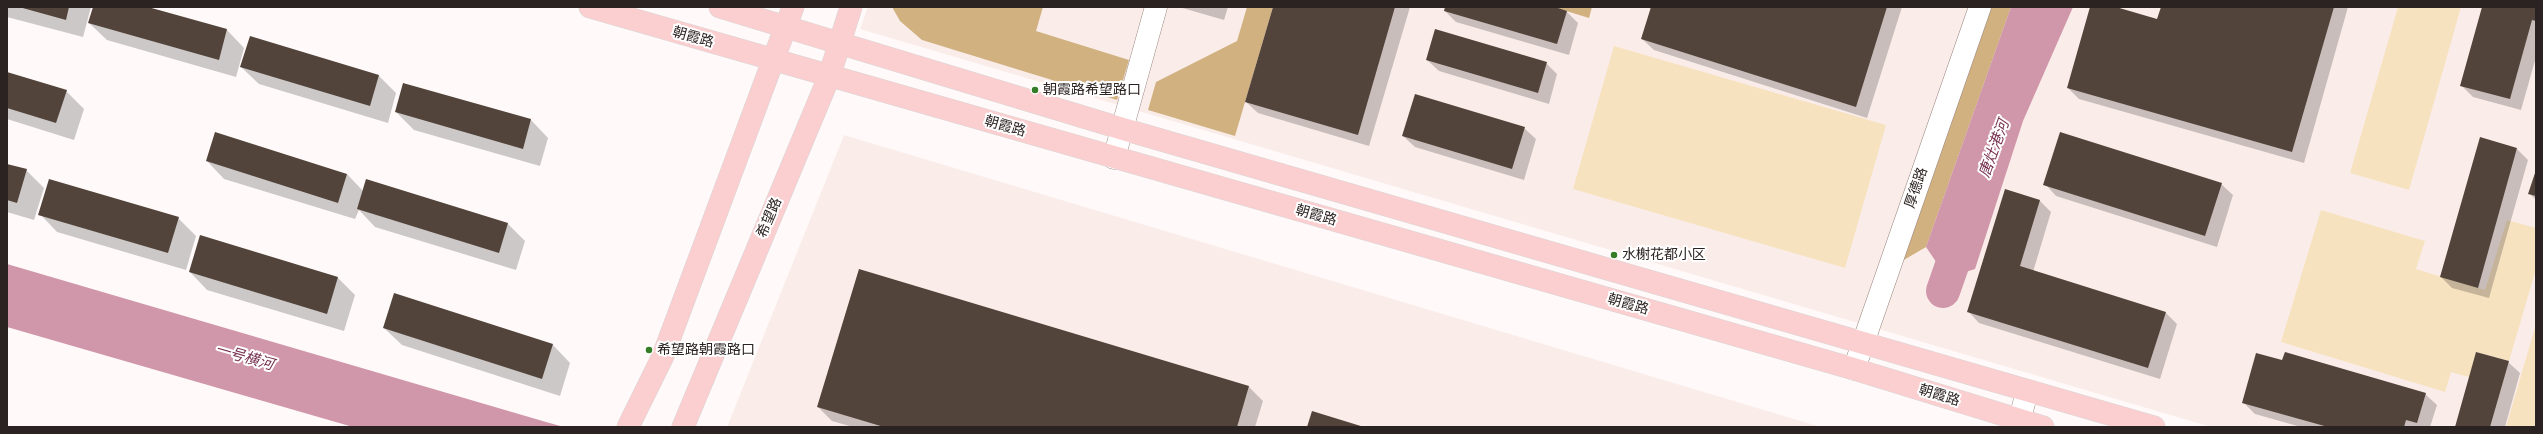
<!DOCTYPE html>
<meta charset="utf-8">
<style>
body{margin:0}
#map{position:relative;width:2543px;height:434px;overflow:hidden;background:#fffaf9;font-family:Roboto,sans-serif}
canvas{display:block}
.frame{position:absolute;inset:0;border:8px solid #2b2321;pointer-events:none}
</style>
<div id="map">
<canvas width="2543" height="434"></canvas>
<div class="frame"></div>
</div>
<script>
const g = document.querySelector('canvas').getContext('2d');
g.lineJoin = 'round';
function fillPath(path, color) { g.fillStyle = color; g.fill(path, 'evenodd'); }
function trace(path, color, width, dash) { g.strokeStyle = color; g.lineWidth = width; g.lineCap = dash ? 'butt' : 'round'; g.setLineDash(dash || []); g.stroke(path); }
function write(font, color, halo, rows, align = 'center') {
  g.font = font + ' Roboto,"Noto Sans SC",sans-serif'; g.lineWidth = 4; g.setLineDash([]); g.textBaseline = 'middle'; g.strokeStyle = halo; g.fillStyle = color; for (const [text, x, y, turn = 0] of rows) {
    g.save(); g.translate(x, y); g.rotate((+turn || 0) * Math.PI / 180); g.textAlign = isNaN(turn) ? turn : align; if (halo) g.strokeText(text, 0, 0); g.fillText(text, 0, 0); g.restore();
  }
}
fillPath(new Path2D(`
 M 868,7 L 2536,7 L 2536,427 L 2211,427 L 860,29 Z
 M 844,135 L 1821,427 L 727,427 Z`), '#faede9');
fillPath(new Path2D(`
 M 2398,7 L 2461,7 L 2409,190 L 2350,173 Z
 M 1614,46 L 1886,125 L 1845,268 L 1573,189 Z
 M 2321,210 L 2425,241 L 2416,269 L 2485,290 L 2507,220 L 2536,228 L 2536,269 L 2509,361 L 2476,352 L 2469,377 L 2451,372 L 2445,392 L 2281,342 Z
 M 2536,324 L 2536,427 L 2506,427 Z`), '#f7e2c0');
fillPath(new Path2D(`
 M 892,7 L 1043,7 L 1036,31 L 1129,60 L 1117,100 L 922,40 L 900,21 Z
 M 1247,7 L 1273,7 L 1235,136 L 1148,110 L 1156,82 L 1237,41 Z
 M 1553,7 L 1592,7 L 1589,18 Z
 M 1988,7 L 2011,7 L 1926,247 L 1897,264 Z`), '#d1b180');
fillPath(new Path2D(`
 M 2011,7 L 2073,7 L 2023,121 L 1975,269 L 1947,278 L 1926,247 Z
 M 7,264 L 546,422 L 564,427 L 353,427 L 7,327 Z`), '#d096aa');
fillPath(new Path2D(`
 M 7,7 L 91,7 L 83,37 L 7,17 Z
 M 94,7 L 144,7 L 227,30 L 244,48 L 236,77 L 107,40 L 89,23 Z
 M 1179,7 L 1228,7 L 1224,20 Z
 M 1274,7 L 1410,7 L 1369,146 L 1258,113 L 1246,102 Z
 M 1446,7 L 1551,7 L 1567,12 L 1578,23 L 1569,55 L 1456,22 L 1445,11 Z
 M 1645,7 L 1902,7 L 1867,118 L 1654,50 L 1642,39 L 1652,9 Z
 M 2091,7 L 2112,7 L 2158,20 L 2162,7 L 2348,7 L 2304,163 L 2079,99 L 2068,88 Z
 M 2483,7 L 2536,7 L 2536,57 L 2521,110 L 2473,97 L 2461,85 Z
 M 1427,60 L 1546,63 L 1557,74 L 1549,104 L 1439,71 Z
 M 241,67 L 379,76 L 396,93 L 388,123 L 259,84 Z
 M 7,73 L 66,91 L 84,109 L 74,140 L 7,119 Z
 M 404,84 L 531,120 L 548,138 L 540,166 L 414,130 L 396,112 Z
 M 1524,128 L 1536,139 L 1524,180 L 1415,147 L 1403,136 Z
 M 2517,149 L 2528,160 L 2489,298 L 2452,288 L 2441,277 Z
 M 207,161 L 347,174 L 363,191 L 367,180 L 508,224 L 525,241 L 516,270 L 375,227 L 359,210 L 355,219 L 224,179 Z
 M 7,165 L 26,170 L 44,188 L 34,220 L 7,212 Z
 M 2536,172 L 2536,200 L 2529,193 Z
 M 2045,184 L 2221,184 L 2233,195 L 2217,247 L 2056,196 Z
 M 2006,190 L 2040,201 L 2051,212 L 2033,272 L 2166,313 L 2177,324 L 2160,379 L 1979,323 L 1968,311 Z
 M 40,214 L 178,218 L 196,236 L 186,270 L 57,232 Z
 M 859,270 L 1249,387 L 1263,401 L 1255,427 L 853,427 L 832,421 L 818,407 Z
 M 190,272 L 338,278 L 355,295 L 344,331 L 207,290 Z
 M 395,295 L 553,345 L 570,363 L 560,396 L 402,345 L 384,328 Z
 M 2508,362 L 2520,373 L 2505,427 L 2456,427 Z
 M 2425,394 L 2437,405 L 2430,427 L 2301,427 L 2255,414 L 2243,402 Z`), '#0003');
trace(new Path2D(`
 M 1943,291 L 1963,234`), '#d096aa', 34);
fillPath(new Path2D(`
 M 19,7 L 69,7 L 66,20 Z
 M 93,7 L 148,7 L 227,29 L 219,60 L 88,23 Z
 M 1273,7 L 1395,7 L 1358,135 L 1245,102 Z
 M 1445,7 L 1555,7 L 1567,11 L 1557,44 L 1444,11 Z
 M 1651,7 L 1887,7 L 1856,107 L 1641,39 Z
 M 2090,7 L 2116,7 L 2157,19 L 2161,7 L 2334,7 L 2292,152 L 2067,88 Z
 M 2482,7 L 2536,7 L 2536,21 L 2532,20 L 2510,99 L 2460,86 Z
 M 1435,29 L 1547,62 L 1538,93 L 1426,60 Z
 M 250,36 L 379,75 L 370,106 L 240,67 Z
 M 7,72 L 67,90 L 56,123 L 7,108 Z
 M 403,83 L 531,119 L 523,149 L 395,112 Z
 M 1415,94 L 1525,127 L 1512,169 L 1402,136 Z
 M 215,132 L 347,174 L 338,203 L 206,161 Z
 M 2060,132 L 2222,183 L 2205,236 L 2043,185 Z
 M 2480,137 L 2517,148 L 2478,288 L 2440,277 Z
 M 7,164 L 27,169 L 17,203 L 7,200 Z
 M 2536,170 L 2536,196 L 2528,194 Z
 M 49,179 L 179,217 L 168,253 L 38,215 Z
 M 366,179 L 508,223 L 499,253 L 357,209 Z
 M 2005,189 L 2040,200 L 2020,266 L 2166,312 L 2148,368 L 1967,312 Z
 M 200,235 L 338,277 L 327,314 L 189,272 Z
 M 859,269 L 1249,386 L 1237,427 L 884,427 L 817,407 Z
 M 394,293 L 553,344 L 542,379 L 383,328 Z
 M 2285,352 L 2426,393 L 2417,423 L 2406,420 L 2404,427 L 2328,427 L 2242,403 L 2256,353 L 2282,360 Z
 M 2476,352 L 2509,361 L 2490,427 L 2455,427 Z
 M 1312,411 L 1364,427 L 1307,427 Z`), '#52443a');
const minor = new Path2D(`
 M 1114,158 L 1156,7
 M 1854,369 L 1980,7
 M 2018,427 L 2027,391`);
const major = new Path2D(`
 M 590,7 L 1854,369 L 2043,427
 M 720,7 L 1123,129 L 2154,427
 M 628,427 L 663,356 L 793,7
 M 683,427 L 829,77 L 851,7`);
trace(minor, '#99857f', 23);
trace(major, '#d9d7d7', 23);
trace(minor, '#fff', 22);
trace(major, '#fbced0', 22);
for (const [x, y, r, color] of [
 [1035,90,4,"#327d25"],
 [1614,255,4,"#327d25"],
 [649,350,4,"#327d25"]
]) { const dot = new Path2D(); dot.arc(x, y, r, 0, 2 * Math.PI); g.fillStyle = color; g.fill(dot); trace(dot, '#fff', 1.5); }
write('14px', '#2b2321', '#fff', [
 ["朝霞路",693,38,16],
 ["朝霞路",1005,127,16],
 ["厚德路",1917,188,-71],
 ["朝霞路",1316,216,16],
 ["希望路",770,218,-67],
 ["朝霞路",1628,305,16],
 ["朝霞路",1939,396,17]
]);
write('14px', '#2b2321', '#fff', [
 ["朝霞路希望路口",1043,90],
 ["水榭花都小区",1622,255],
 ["希望路朝霞路口",657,350]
], 'left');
write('italic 15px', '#76304e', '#fff', [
 ["唐灶港河",1995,149,-70],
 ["一号横河",244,358,16]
]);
</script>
